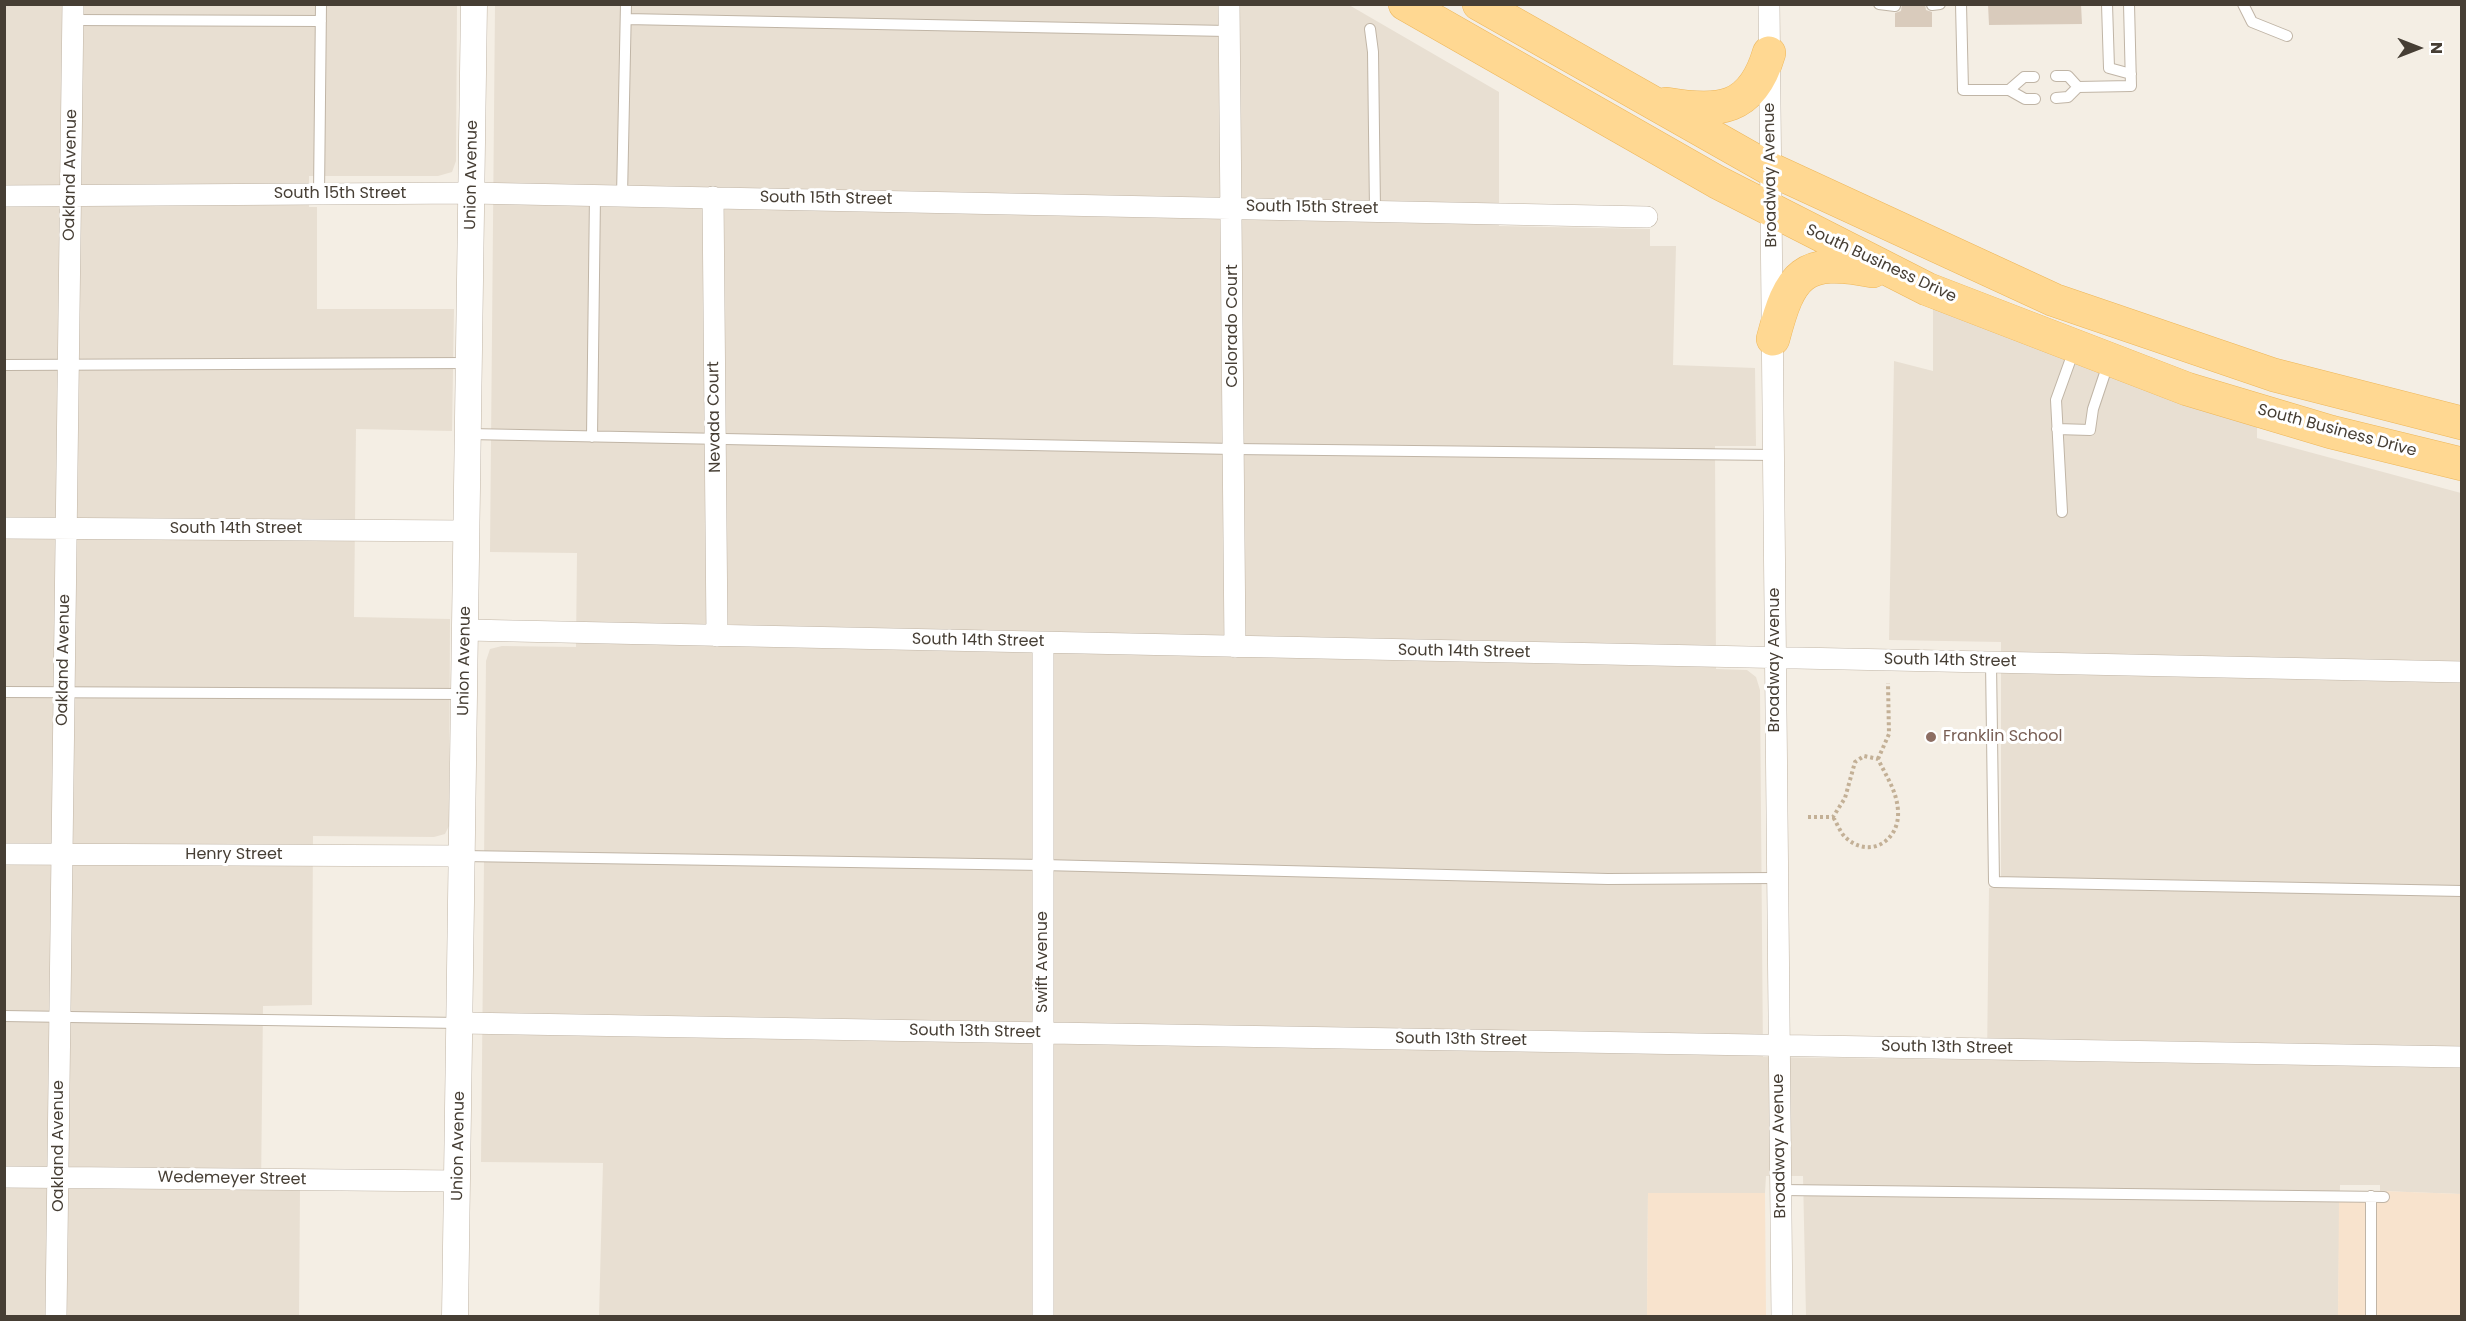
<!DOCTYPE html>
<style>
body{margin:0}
#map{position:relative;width:2466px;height:1321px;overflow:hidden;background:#f4eee4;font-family:Poppins,sans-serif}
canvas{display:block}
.frame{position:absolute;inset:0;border:6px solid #463e34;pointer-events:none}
.north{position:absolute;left:2388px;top:18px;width:60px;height:60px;-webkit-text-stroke:4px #fff;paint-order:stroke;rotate:90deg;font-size:16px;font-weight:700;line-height:24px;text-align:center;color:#463e34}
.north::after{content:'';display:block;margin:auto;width:21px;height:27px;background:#463e34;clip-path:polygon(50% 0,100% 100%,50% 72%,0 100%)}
</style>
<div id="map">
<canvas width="2466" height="1321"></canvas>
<div class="frame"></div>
<div class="north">N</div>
</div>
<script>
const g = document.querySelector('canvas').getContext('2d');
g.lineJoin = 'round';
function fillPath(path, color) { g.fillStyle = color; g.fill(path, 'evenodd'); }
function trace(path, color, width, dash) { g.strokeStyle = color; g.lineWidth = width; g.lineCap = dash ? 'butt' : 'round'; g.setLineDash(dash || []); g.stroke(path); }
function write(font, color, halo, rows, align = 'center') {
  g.font = font + ' Poppins,sans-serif'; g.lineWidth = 6; g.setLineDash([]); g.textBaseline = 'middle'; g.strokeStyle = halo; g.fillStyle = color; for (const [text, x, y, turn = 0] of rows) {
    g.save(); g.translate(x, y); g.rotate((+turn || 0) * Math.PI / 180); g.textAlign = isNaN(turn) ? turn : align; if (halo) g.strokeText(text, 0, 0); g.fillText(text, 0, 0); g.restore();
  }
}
fillPath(new Path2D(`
 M 5,5 L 457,5 L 456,161 L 452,172 L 438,176 L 309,176 L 309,207 L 317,207 L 317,309 L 454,309 L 452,431 L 356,429 L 354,617 L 450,619 L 449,826 L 445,834 L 434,837 L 313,836 L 312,1005 L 263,1006 L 261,1189 L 300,1190 L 299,1316 L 5,1316 Z
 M 495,5 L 1349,5 L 1499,92 L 1499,226 L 1650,229 L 1650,246 L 1676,246 L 1673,365 L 1755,368 L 1756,446 L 1715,446 L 1716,669 L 1747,670 L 1756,677 L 1760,690 L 1763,1057 L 1987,1060 L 1989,888 L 2001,887 L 2001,642 L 1889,640 L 1894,361 L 1933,371 L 1933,301 L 2257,421 L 2257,438 L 2461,493 L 2461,1194 L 2380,1191 L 2380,1185 L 2340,1185 L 2338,1316 L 1806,1316 L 1803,1176 L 1766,1176 L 1765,1193 L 1648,1193 L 1647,1316 L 599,1316 L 603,1163 L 481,1162 L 486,661 L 490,649 L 502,646 L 576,647 L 577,553 L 490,552 Z`), '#e8dfd2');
fillPath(new Path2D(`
 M 2380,1191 L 2461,1194 L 2461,1316 L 2338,1316 L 2339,1199 L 2380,1199 Z
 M 1648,1193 L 1765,1193 L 1766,1316 L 1647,1316 Z`), '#f8e3cd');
fillPath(new Path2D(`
 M 1902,4 L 1925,4 L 1926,10 L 1932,12 L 1932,27 L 1895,27 L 1895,13 L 1901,11 Z
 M 1988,4 L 2081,4 L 2082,24 L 1989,25 Z`), '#d9cbbc');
const service = new Path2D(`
 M 1879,4 L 1895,6
 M 1961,4 L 1963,90 L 2009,90 L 2024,77 L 2034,77
 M 2107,4 L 2109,68 L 2131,74
 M 2243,4 L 2252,22 L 2287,36
 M 1932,5 L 1940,4
 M 626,19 L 1227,31
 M 73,20 L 321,21
 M 1370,29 L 1373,52 L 1375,210
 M 2056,76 L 2068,76 L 2078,87 L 2131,86 L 2129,4
 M 2009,90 L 2025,99 L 2035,99
 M 2056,98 L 2068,97 L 2078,87
 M 319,194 L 321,4
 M 622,196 L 626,4
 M 4,365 L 469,363
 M 2057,429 L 2090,430 L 2093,409 L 2109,361
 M 469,434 L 1234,449 L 1774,455
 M 592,437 L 595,195
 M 2062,512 L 2056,400 L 2074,350
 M 1991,662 L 1994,882 L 2462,891
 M 4,692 L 465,694
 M 463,856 L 1043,865 L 1608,879 L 1777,878
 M 4,1016 L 460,1023
 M 1781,1190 L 2384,1197
 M 2371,1196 L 2371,1316`);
const minor = new Path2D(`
 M 1229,4 L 1235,647
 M 1769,4 L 1782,1316
 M 4,196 L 471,193 L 1647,217
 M 713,197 L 717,636
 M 4,528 L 467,531
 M 466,630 L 2462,672
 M 1043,643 L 1043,1316
 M 4,854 L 463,856
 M 461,1023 L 2462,1057
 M 4,1177 L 459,1181
 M 56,1316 L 73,4`);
const tertiary = new Path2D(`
 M 455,1316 L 474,4`);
const primary = new Path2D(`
 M 1405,4 L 1717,182 L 1927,289 L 2187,389 L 2331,432 L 2462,464
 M 1479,4 L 1770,169 L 2054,300 L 2274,375 L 2462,423
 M 1666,104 C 1719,113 1752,111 1769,53
 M 1773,339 C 1790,274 1802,257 1873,271`);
trace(service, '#c0b5a6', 12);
trace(minor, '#c0b5a6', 22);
trace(tertiary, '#c0b5a6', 27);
trace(primary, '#edb659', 34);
trace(new Path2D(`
 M 1878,759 L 1889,734 L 1888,683
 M 1808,817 L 1833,817 L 1845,798 L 1855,762 L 1864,756 L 1878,759 C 1886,776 1897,791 1898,811 C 1900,841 1869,860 1845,837 C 1840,832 1837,823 1833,817`), '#c3b096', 4, [3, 3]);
trace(service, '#fff', 10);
trace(minor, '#fff', 21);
trace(tertiary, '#fff', 26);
trace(primary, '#ffd892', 33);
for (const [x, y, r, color] of [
 [1931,737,6,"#8d6e63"]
]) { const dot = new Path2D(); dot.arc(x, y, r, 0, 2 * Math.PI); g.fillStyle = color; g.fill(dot); trace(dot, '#fff', 2); }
write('16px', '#463e34', '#fff', [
 ["Oakland Avenue",71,175,-89],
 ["Union Avenue",472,175,-89],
 ["Broadway Avenue",1771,175,-91],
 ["South 15th Street",340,194],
 ["South 15th Street",826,199,1],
 ["South 15th Street",1312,208,1],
 ["South Business Drive",1881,264,25],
 ["Colorado Court",1233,326,-90],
 ["Nevada Court",715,417,-91],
 ["South Business Drive",2337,431,15],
 ["South 14th Street",236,529],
 ["South 14th Street",978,641,1],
 ["South 14th Street",1464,652,1],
 ["Oakland Avenue",64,660,-89],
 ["Broadway Avenue",1775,660,-90],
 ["Union Avenue",465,661,-89],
 ["South 14th Street",1950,661,1],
 ["Henry Street",234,855],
 ["Swift Avenue",1043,962,-90],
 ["South 13th Street",975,1032,1],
 ["South 13th Street",1461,1040,1],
 ["South 13th Street",1947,1048,1],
 ["Oakland Avenue",59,1146,-90],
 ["Union Avenue",459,1146,-89],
 ["Broadway Avenue",1780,1146,-91],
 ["Wedemeyer Street",232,1179,1]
]);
write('16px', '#785e54', '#fff', [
 ["Franklin School",1943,737]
], 'left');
</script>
